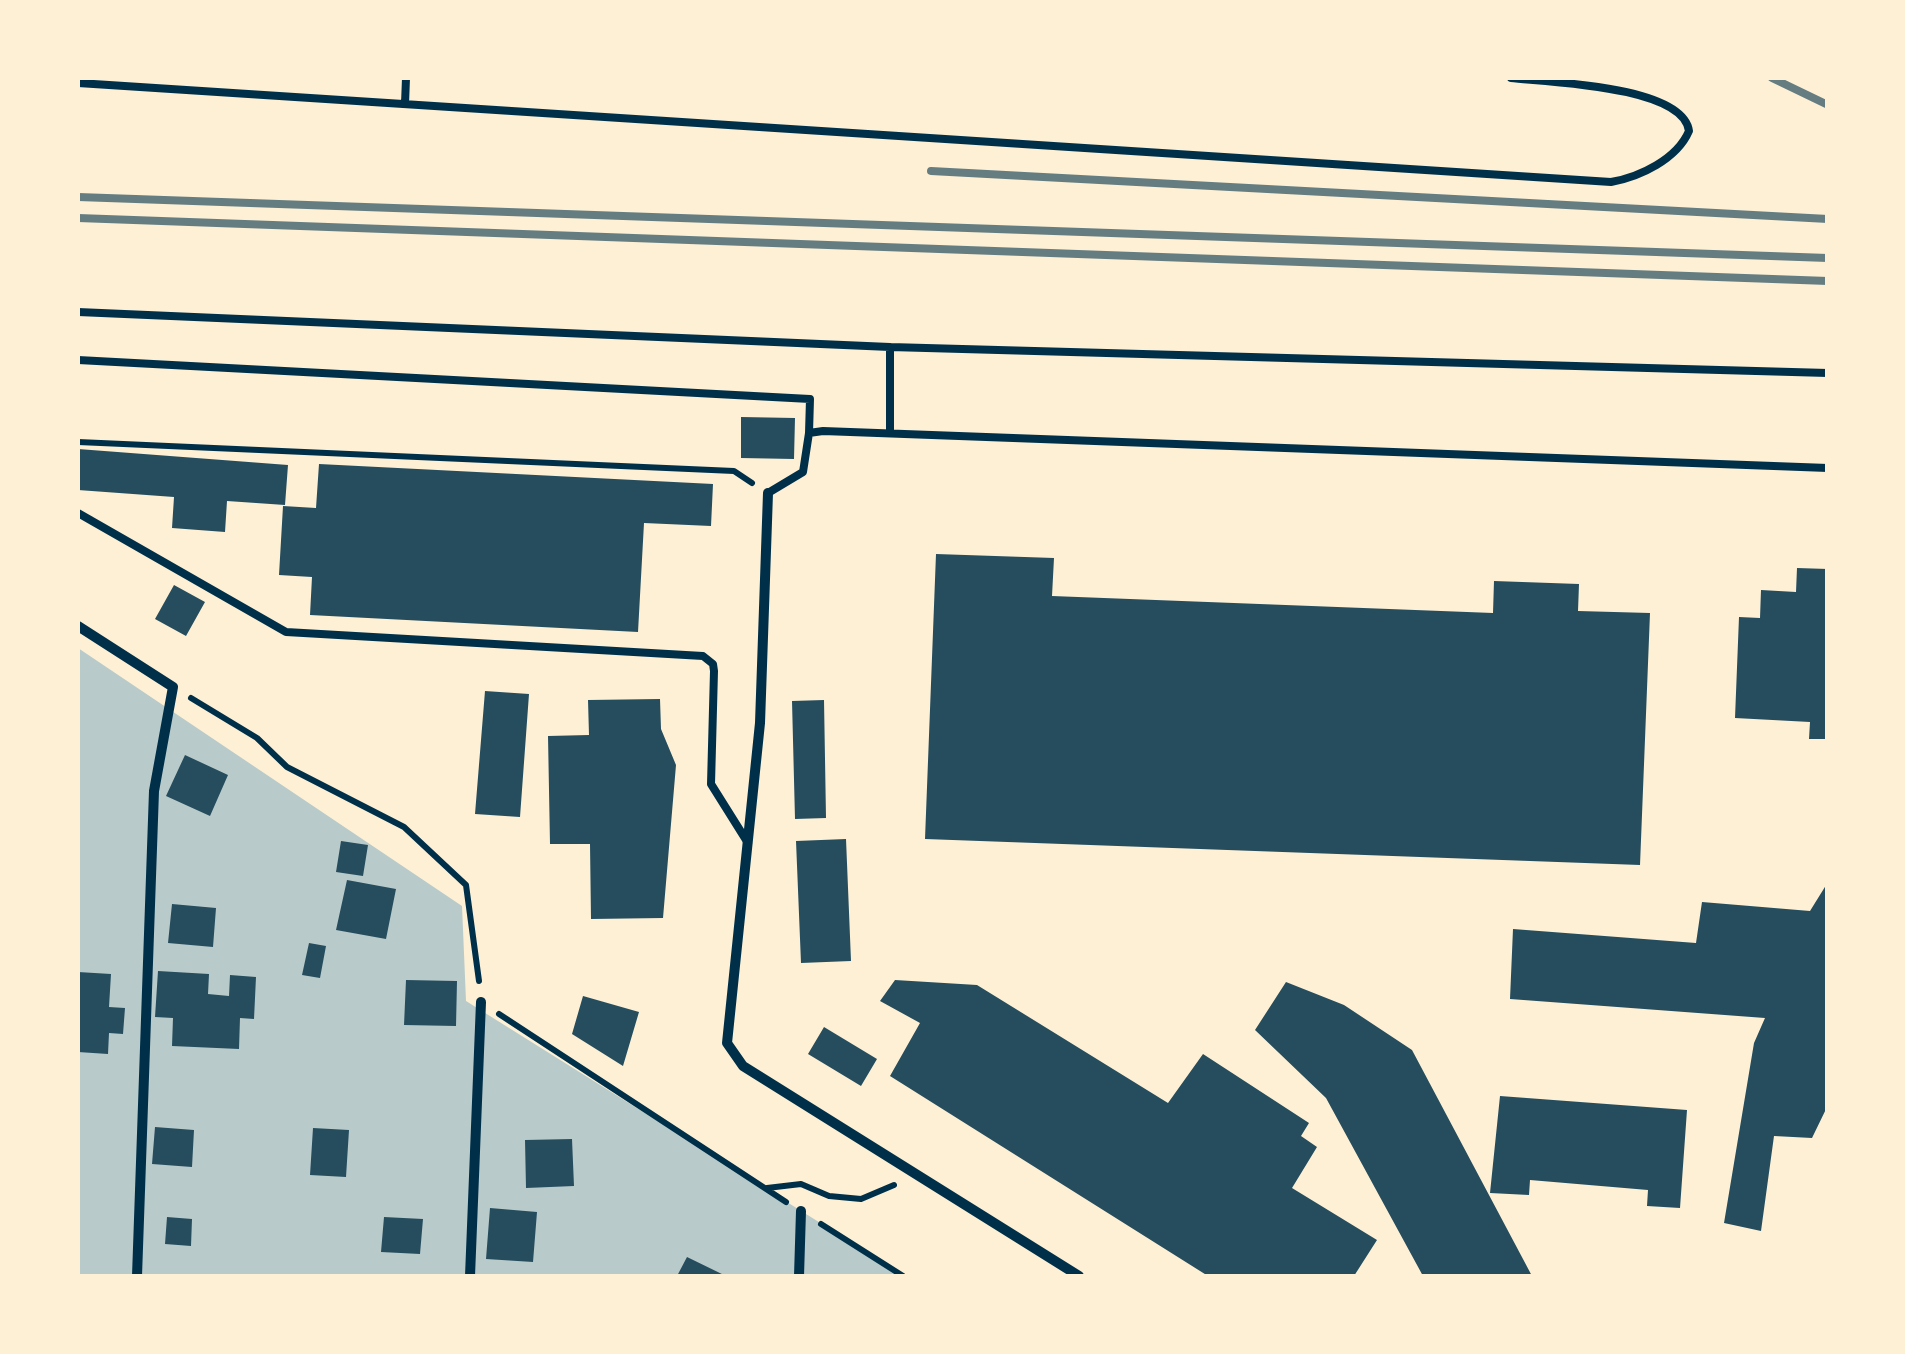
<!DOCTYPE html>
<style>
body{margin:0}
#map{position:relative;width:1905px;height:1354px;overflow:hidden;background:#fdf0d5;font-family:Literata,serif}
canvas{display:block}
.frame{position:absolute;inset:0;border:80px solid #fdf0d5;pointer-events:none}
</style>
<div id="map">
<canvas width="1905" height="1354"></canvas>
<div class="frame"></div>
</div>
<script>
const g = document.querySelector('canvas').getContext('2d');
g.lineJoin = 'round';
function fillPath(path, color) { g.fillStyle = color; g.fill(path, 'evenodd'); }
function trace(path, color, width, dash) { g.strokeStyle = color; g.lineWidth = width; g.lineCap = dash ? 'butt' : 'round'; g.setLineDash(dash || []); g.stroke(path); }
fillPath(new Path2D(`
 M 78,648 L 462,906 L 466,1001 L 905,1276 L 78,1276 Z`), '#b9caca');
fillPath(new Path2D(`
 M 741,417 L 795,418 L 794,459 L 741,458 Z
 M 78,449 L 288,465 L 285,505 L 227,501 L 225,532 L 172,528 L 174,497 L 78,490 Z
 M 319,464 L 713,484 L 711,526 L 644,523 L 638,632 L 310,615 L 312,577 L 279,575 L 283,506 L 316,508 Z
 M 936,554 L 1054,558 L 1052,596 L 1493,613 L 1494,581 L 1579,584 L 1578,611 L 1650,613 L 1640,865 L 925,839 Z
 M 1797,568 L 1828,569 L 1828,739 L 1809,739 L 1810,722 L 1735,718 L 1739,617 L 1760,618 L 1761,590 L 1796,592 Z
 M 174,585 L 205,602 L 186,636 L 155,619 Z
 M 485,691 L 529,694 L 520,817 L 475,814 Z
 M 660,699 L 661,729 L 676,765 L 663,918 L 591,919 L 590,844 L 550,844 L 548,736 L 589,735 L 588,700 Z
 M 824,700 L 826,818 L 795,819 L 792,701 Z
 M 185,755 L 228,775 L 210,816 L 166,796 Z
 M 846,839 L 851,961 L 801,963 L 796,841 Z
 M 341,841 L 368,845 L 363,876 L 336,872 Z
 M 347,880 L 396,889 L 386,939 L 336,930 Z
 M 1828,882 L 1828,1105 L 1812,1138 L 1774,1136 L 1761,1231 L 1724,1223 L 1754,1043 L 1765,1018 L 1510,999 L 1513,929 L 1696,943 L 1702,902 L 1810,911 Z
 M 172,904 L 216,908 L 213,947 L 168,943 Z
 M 309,943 L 326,946 L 320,978 L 302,975 Z
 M 158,971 L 209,974 L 208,994 L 229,996 L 230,975 L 256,977 L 254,1019 L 240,1018 L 239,1049 L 172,1046 L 173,1018 L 155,1017 Z
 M 78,972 L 111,974 L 109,1007 L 125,1008 L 123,1034 L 109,1033 L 108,1054 L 78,1052 Z
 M 406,980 L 457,981 L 456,1026 L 404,1025 Z
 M 895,980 L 977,985 L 1168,1103 L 1203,1054 L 1309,1123 L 1301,1136 L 1317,1147 L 1292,1188 L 1377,1240 L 1354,1276 L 1208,1276 L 890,1076 L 920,1023 L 880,1001 Z
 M 1286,982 L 1344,1005 L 1412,1050 L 1532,1276 L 1423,1276 L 1326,1098 L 1255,1030 Z
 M 583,996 L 639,1012 L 623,1066 L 572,1034 Z
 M 824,1027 L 877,1059 L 861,1086 L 808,1054 Z
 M 1500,1096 L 1687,1110 L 1680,1208 L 1647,1206 L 1648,1190 L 1530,1180 L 1529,1195 L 1490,1193 Z
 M 155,1127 L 194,1130 L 192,1167 L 152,1164 Z
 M 313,1128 L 349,1130 L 346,1177 L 310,1175 Z
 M 572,1139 L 574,1186 L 526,1188 L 525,1140 Z
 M 490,1208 L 537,1212 L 533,1262 L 486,1259 Z
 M 167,1217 L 192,1219 L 191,1246 L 165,1244 Z
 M 384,1217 L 423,1219 L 420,1254 L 381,1252 Z
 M 687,1257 L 726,1276 L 677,1276 Z`), '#264d5e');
trace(new Path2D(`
 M 78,442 L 734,471 L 752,483
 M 191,698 L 257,738 L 287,767 L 404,827 L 466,885 L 479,981
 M 499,1014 L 786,1202
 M 767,1188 L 801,1184 L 829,1196 L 861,1199 L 894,1185
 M 821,1224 L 903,1276`), '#003049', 6);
trace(new Path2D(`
 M 78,83 L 1611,182 C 1640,177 1677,159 1689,131 C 1683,86 1549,82 1511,78
 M 405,104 L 406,78
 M 78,312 L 890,347
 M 78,360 L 810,399 L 809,433
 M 890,433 L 890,347 L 1828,373
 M 768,493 L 803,472 L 809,433 L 823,431 L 1828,468
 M 78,513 L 286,632 L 703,656 L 713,664 L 714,671 L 711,784 L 748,843`), '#003049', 8);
trace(new Path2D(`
 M 768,493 L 760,723 L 727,1043 L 743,1066 L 1079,1276
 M 78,626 L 173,687 L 154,791 L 137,1276
 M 470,1276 L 481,1002
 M 799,1276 L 801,1211`), '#003049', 10);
trace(new Path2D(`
 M 1772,78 L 1828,105
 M 931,171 L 1828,219
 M 78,197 L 1828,258
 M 78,218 L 1828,281`), '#657d81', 8);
</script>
